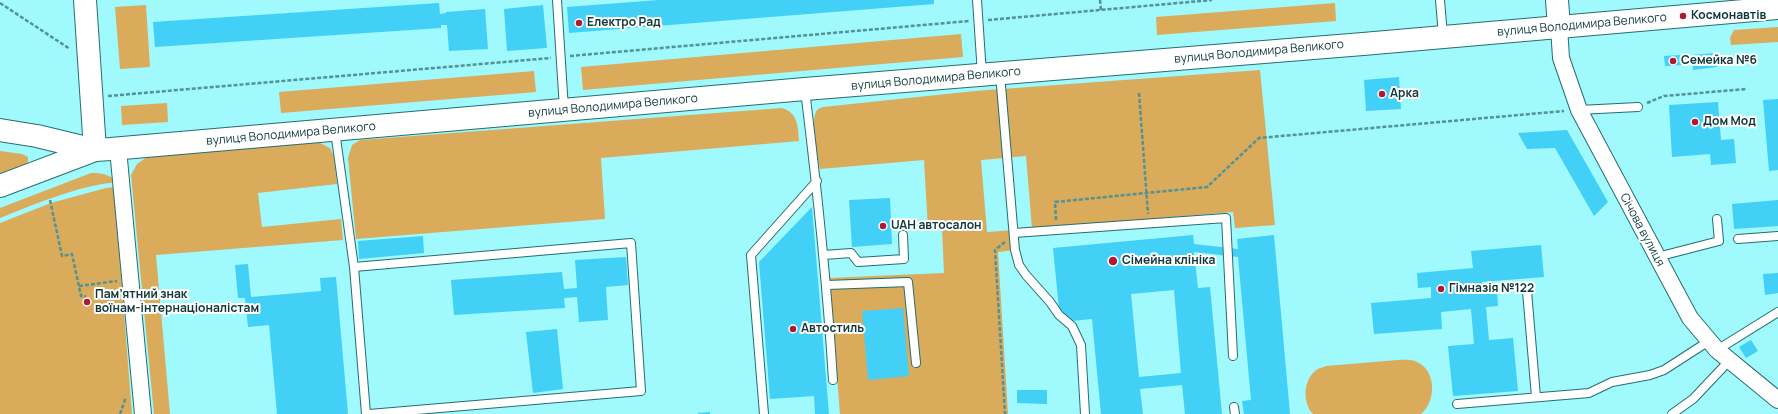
<!DOCTYPE html>
<meta charset="utf-8">
<style>
body{margin:0}
canvas{display:block;background:#9ff9fd}
</style>
<canvas width="1778" height="414"></canvas>
<script>
const g = document.querySelector('canvas').getContext('2d');
g.lineJoin = 'round';
function fillPath(path, color) { g.fillStyle = color; g.fill(path, 'evenodd'); }
function trace(path, color, width, dash) { g.strokeStyle = color; g.lineWidth = width; g.lineCap = dash ? 'butt' : 'round'; g.setLineDash(dash || []); g.stroke(path); }
function write(font, color, halo, rows, align = 'center') {
  g.font = font + ' Manrope,sans-serif'; g.lineWidth = 4; g.setLineDash([]); g.textBaseline = 'middle'; g.strokeStyle = halo; g.fillStyle = color; for (const [text, x, y, turn = 0] of rows) {
    g.save(); g.translate(x, y); g.rotate((+turn || 0) * Math.PI / 180); g.textAlign = isNaN(turn) ? turn : align; if (halo) g.strokeText(text, 0, 0); g.fillText(text, 0, 0); g.restore();
  }
}
fillPath(new Path2D(`
 M 1335,3 L 1336,21 L 1157,35 L 1156,17 Z
 M 146,5 L 150,67 L 120,69 L 115,7 Z
 M 1778,27 L 1778,42 L 1731,45 L 1730,38 L 1734,30 Z
 M 961,34 L 963,57 L 583,90 L 581,67 Z
 M 1260,70 L 1275,225 L 1235,228 L 1233,212 L 1032,229 L 1026,156 L 981,160 L 987,232 L 1014,230 L 1015,250 L 998,252 L 1008,414 L 840,414 L 829,278 L 944,273 L 942,229 L 928,229 L 924,160 L 820,169 C 818,157 810,122 816,112 C 817,109 820,108 823,107 L 975,91 Z
 M 534,71 L 536,92 L 281,113 L 279,92 Z
 M 167,103 L 168,122 L 122,125 L 121,106 Z
 M 782,108 C 798,113 798,126 799,141 L 601,158 L 605,219 L 356,239 L 348,158 L 352,145 L 360,140 Z
 M 318,142 L 330,148 L 334,157 L 337,184 L 258,193 L 262,227 L 341,219 L 343,240 L 156,255 L 170,414 L 154,414 L 131,175 L 137,164 L 147,157 Z
 M 0,151 L 22,154 L 28,157 L 28,162 L 25,165 L 0,175 Z
 M 91,173 C 102,173 109,174 117,182 C 77,186 38,203 0,218 L 0,208 Z
 M 114,187 L 132,414 L 0,414 L 0,223 L 51,203 L 106,188 Z
 M 1398,360 C 1404,360 1411,359 1417,362 C 1437,371 1436,402 1421,414 L 1313,414 C 1303,404 1303,382 1314,372 C 1317,368 1322,368 1326,366 Z`), '#d9ab5b');
fillPath(new Path2D(`
 M 659,0 L 934,0 L 934,4 L 569,33 L 567,7 Z
 M 439,3 L 440,14 L 446,13 L 446,12 L 485,9 L 488,49 L 449,51 L 447,25 L 441,25 L 441,28 L 155,47 L 153,22 Z
 M 543,5 L 547,48 L 507,51 L 504,9 Z
 M 1716,53 L 1717,67 L 1693,70 L 1691,55 Z
 M 1681,55 L 1681,65 L 1665,66 L 1664,56 Z
 M 1399,77 L 1401,109 L 1366,111 L 1364,80 Z
 M 1778,99 L 1778,170 L 1769,171 L 1763,100 Z
 M 1718,102 L 1721,140 L 1734,139 L 1736,163 L 1711,165 L 1710,154 L 1672,157 L 1669,105 Z
 M 1567,130 L 1608,202 L 1594,216 L 1555,148 L 1527,149 L 1518,133 Z
 M 890,198 L 892,244 L 852,247 L 849,200 Z
 M 1778,200 L 1778,226 L 1734,229 L 1732,204 Z
 M 812,207 L 829,414 L 815,414 L 814,396 L 770,399 L 759,262 Z
 M 1193,235 L 1194,244 L 1238,249 L 1237,239 L 1274,235 L 1290,414 L 1244,414 L 1242,401 L 1251,400 L 1238,257 L 1194,252 L 1198,288 L 1210,287 L 1222,414 L 1185,414 L 1182,385 L 1140,389 L 1143,414 L 1101,414 L 1092,319 L 1072,321 L 1059,309 L 1053,248 ZM 1174,290 L 1181,373 L 1139,377 L 1131,294 Z
 M 423,236 L 424,253 L 359,259 L 358,241 Z
 M 1541,245 L 1544,277 L 1482,282 L 1483,293 L 1497,292 L 1498,306 L 1486,307 L 1489,340 L 1513,338 L 1518,391 L 1453,396 L 1448,346 L 1474,344 L 1471,309 L 1441,312 L 1442,329 L 1374,334 L 1371,303 L 1431,298 L 1431,287 L 1418,288 L 1417,273 L 1473,268 L 1471,251 Z
 M 626,257 L 628,285 L 606,287 L 608,320 L 579,322 L 577,297 L 564,298 L 565,308 L 454,315 L 451,280 L 562,272 L 564,289 L 577,288 L 575,260 Z
 M 248,264 L 251,297 L 321,291 L 320,278 L 336,277 L 348,414 L 277,414 L 269,325 L 248,327 L 245,298 L 238,298 L 235,265 Z
 M 1778,273 L 1778,293 L 1765,295 L 1763,274 Z
 M 903,308 L 909,376 L 868,380 L 862,311 Z
 M 557,329 L 563,389 L 533,393 L 526,332 Z
 M 1751,340 L 1758,351 L 1746,358 L 1739,347 Z
 M 1017,390 L 1047,390 L 1047,404 L 1017,403 Z
 M 710,412 L 710,414 L 698,414 L 698,413 Z`), '#42d0f6');
const lane = new Path2D(`
 M 557,0 L 564,109
 M 977,0 L 982,74
 M 1440,0 L 1443,36
 M 1000,74 L 1015,250 L 1019,265 L 1026,275 L 1050,302 L 1059,315 L 1072,326 L 1081,345 L 1085,414
 M 805,90 C 817,187 827,283 833,380
 M 1579,110 L 1638,107
 M 335,131 L 354,267 L 366,414
 M 1014,233 L 1226,218 L 1233,356
 M 1738,239 L 1778,236
 M 824,255 L 851,253 L 858,262 L 904,259 L 903,235
 M 1657,257 L 1719,241 L 1717,219
 M 354,267 L 631,243 L 641,391 L 369,414
 M 827,285 L 908,282 L 916,363
 M 1527,291 L 1536,397
 M 1717,350 L 1778,312
 M 1457,404 L 1589,393 L 1612,382 L 1650,375 L 1664,370 L 1709,341
 M 1234,407 L 1235,414
 M 764,414 L 751,255 L 817,181
 M 1672,414 L 1693,399 L 1729,361`);
const street = new Path2D(`
 M 1559,27 L 1561,58 L 1579,110 L 1690,318 L 1717,350 L 1778,400
 M 118,149 L 143,414`);
const secondary = new Path2D(`
 M 85,0 L 95,150
 M 1557,0 L 1559,27`);
const primary = new Path2D(`
 M 0,130 L 37,136 L 95,150 L 111,149 L 805,89 L 1363,44 L 1778,8
 M 0,186 L 95,150`);
trace(lane, '#276d70', 10);
trace(street, '#276d70', 18);
trace(secondary, '#276d70', 24);
trace(primary, '#276d70', 24);
trace(new Path2D(`
 M 1100,0 L 1101,10
 M 0,3 L 70,49
 M 988,20 L 1212,0
 M 570,56 L 969,21
 M 1139,93 L 1148,214
 M 108,96 L 551,58
 M 1647,103 L 1664,96 L 1746,89
 M 50,200 L 62,256 L 72,254 L 81,296 L 85,296 L 87,302
 M 1056,220 L 1055,202 L 1207,187 L 1259,138 L 1564,111
 M 1005,242 L 995,250 L 1005,414
 M 79,286 L 117,281
 M 120,414 L 126,397`), '#539295', 2.5, [4, 2]);
trace(lane, '#fff', 8);
trace(street, '#fff', 16);
trace(secondary, '#fff', 22);
trace(primary, '#fff', 22);
for (const [x, y, r, color] of [
 [1683,16,4,"#ae1a33"],
 [579,23,4,"#ae1a33"],
 [1673,61,4,"#ae1a33"],
 [1382,94,4,"#ae1a33"],
 [1695,122,4,"#ae1a33"],
 [883,226,4,"#ae1a33"],
 [1113,261,5,"#ae1a33"],
 [1441,289,4,"#ae1a33"],
 [87,302,4,"#ae1a33"],
 [793,329,4,"#ae1a33"]
]) { const dot = new Path2D(); dot.arc(x, y, r, 0, 2 * Math.PI); g.fillStyle = color; g.fill(dot); trace(dot, '#fff', 1.5); }
write('bold 12px', '#103739', '#fff', [
 ["Космонавтів",1691,16],
 ["Електро Рад",587,23],
 ["Семейка №6",1681,61],
 ["Арка",1390,94],
 ["Дом Мод",1703,122],
 ["UAH автосалон",891,226],
 ["Сімейна клініка",1122,261],
 ["Гімназія №122",1449,289],
 ["Пам’ятний знак",95,295],
 ["воїнам-інтернаціоналістам",95,309],
 ["Автостиль",801,329]
], 'left');
write('12px', '#103739', '#fff', [
 ["вулиця Володимира Великого",1582,25,-5],
 ["вулиця Володимира Великого",1259,52,-5],
 ["вулиця Володимира Великого",936,79,-5],
 ["вулиця Володимира Великого",613,106,-5],
 ["вулиця Володимира Великого",291,134,-5],
 ["Січова вулиця",1642,230,62]
]);
</script>
